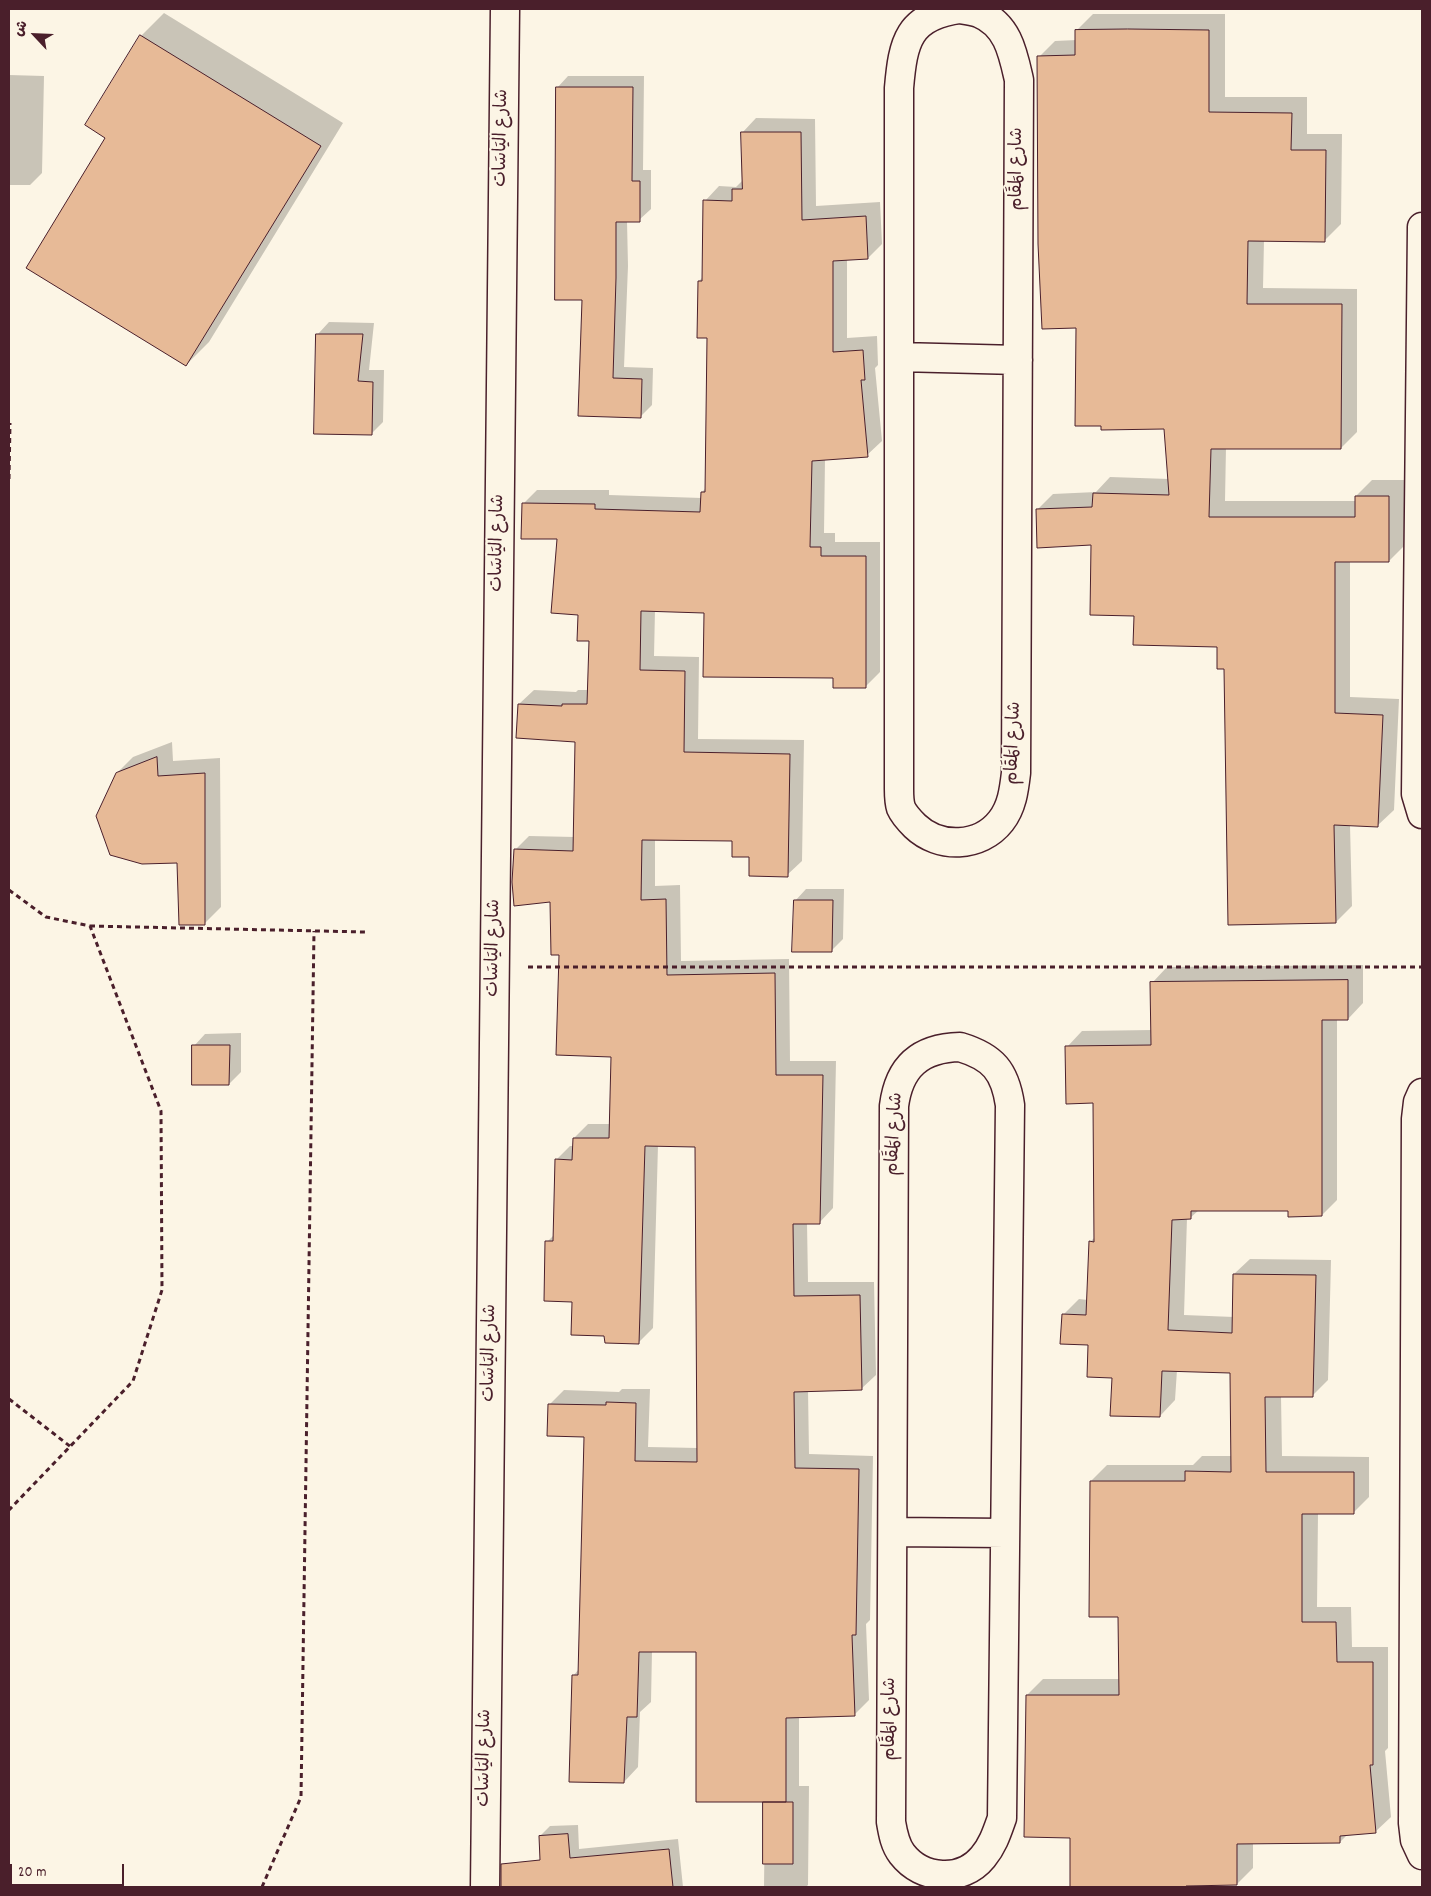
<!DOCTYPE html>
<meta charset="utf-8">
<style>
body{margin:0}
#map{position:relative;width:1431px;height:1896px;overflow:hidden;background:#fcf5e5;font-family:Dekko,"Playpen Sans Arabic",sans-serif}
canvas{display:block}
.frame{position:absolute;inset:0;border:10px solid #4a1f2b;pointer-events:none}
.north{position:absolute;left:10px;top:10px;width:50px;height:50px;-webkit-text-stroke:4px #fcf5e5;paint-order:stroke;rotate:295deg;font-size:14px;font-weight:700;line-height:20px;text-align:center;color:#4a1f2b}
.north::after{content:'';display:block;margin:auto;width:18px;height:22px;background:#4a1f2b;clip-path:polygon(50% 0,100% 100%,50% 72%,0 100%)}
.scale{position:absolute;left:10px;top:1864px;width:114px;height:22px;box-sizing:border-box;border:2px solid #4a1f2b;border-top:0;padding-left:6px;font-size:15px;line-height:18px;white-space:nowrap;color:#4a1f2b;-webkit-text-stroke:4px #fcf5e5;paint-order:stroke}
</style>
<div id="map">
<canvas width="1431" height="1896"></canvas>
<div class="frame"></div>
<div class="north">ش</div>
<div class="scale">20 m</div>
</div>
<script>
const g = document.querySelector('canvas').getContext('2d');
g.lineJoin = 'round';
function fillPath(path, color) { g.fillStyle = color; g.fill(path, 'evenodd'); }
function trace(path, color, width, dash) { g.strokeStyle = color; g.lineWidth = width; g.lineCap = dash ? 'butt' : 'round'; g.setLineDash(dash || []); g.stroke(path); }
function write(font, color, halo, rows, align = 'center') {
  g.font = font + ' Dekko,"Playpen Sans Arabic",sans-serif'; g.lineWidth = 4; g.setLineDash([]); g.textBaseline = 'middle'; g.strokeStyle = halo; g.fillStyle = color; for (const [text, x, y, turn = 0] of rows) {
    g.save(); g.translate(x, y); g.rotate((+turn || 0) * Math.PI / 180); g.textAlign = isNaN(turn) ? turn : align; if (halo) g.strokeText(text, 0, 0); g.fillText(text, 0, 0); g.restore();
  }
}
fillPath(new Path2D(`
 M 164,13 L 343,123 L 209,342 L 186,365 L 107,138 L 86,125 L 141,36 Z
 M 1093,14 L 1225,14 L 1225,97 L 1307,97 L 1307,134 L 1342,134 L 1341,224 L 1325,240 L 1264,240 L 1263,288 L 1357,289 L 1357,432 L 1341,448 L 1226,447 L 1225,501 L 1356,501 L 1356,496 L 1372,480 L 1405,480 L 1405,545 L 1389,561 L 1350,561 L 1350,697 L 1399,699 L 1394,810 L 1377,826 L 1350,825 L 1352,906 L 1336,922 L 1225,668 L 1218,646 L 1136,615 L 1093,544 L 1037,510 L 1053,494 L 1096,492 L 1110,477 L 1169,479 L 1166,428 L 1077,327 L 1039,57 L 1055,41 L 1077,40 L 1077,30 Z
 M 9,75 L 44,76 L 42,173 L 30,185 L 9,185 Z
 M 568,76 L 644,76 L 643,170 L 651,170 L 651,209 L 639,220 L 627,221 L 628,266 L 624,367 L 653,368 L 652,405 L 640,417 L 580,415 L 584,298 L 557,88 Z
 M 756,118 L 815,119 L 816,206 L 880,202 L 882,244 L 868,258 L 847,259 L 847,338 L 877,336 L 878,365 L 875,368 L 882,441 L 867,455 L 825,459 L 824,533 L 835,533 L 835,542 L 880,542 L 880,672 L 866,686 L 834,677 L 705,612 L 655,610 L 654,656 L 699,657 L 698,739 L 804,740 L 802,861 L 787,875 L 750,856 L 733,840 L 655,839 L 655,886 L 680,885 L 681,961 L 789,959 L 790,1061 L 836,1061 L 833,1208 L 819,1223 L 807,1223 L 808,1282 L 874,1282 L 876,1375 L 861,1389 L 808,1390 L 809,1454 L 873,1456 L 870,1620 L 866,1624 L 869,1700 L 854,1715 L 799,1717 L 799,1786 L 809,1786 L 808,1885 L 806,1887 L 764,1887 L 765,1803 L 698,1651 L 652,1651 L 651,1702 L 640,1712 L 638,1767 L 624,1782 L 573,1676 L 579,1669 L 585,1435 L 549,1405 L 564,1390 L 619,1392 L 622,1389 L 650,1389 L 648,1447 L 698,1448 L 696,1146 L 658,1145 L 653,1328 L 639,1342 L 606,1335 L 573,1301 L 547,1242 L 555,1234 L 556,1160 L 570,1146 L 574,1146 L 574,1138 L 588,1124 L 611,1124 L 612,1055 L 560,954 L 551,901 L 515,850 L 529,836 L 575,837 L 576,740 L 519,704 L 534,690 L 576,692 L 578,690 L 589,690 L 591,640 L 579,614 L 558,538 L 523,504 L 537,490 L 609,490 L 609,495 L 702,498 L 702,492 L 707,487 L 708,337 L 699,281 L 703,277 L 705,201 L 719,186 L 736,187 L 743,180 L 742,133 Z
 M 329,322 L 374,323 L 369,370 L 384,370 L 383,422 L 371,434 L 318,334 Z
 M 172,742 L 173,761 L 220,758 L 221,907 L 205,923 L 178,862 L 117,773 L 133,757 Z
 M 806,889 L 844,889 L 843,939 L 831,951 L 795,901 Z
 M 1363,965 L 1363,1003 L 1348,1019 L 1337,1019 L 1337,1200 L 1322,1215 L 1289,1210 L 1199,1210 L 1190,1218 L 1187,1218 L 1184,1315 L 1234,1317 L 1234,1274 L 1250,1259 L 1331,1260 L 1328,1380 L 1312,1396 L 1281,1396 L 1282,1456 L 1369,1457 L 1369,1497 L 1353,1513 L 1318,1513 L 1317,1607 L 1351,1607 L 1352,1647 L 1388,1647 L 1388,1748 L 1385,1751 L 1391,1817 L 1375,1832 L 1347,1835 L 1340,1842 L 1253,1843 L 1253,1868 L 1237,1884 L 1192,1884 L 1189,1887 L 1071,1887 L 1072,1836 L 1027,1695 L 1043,1679 L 1121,1679 L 1120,1616 L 1091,1481 L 1107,1465 L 1193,1465 L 1202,1456 L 1232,1456 L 1231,1371 L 1177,1370 L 1175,1400 L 1160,1416 L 1114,1376 L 1089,1344 L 1063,1315 L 1079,1299 L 1088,1300 L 1090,1242 L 1096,1236 L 1094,1102 L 1067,1047 L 1082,1031 L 1152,1030 L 1152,983 L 1167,967 Z
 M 241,1033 L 241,1072 L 229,1084 L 194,1046 L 205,1034 Z
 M 578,1825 L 579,1849 L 678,1839 L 683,1887 L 542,1887 L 540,1836 L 550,1826 Z`), '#0003');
const building = new Path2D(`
 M 1128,29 L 1209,30 L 1209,112 L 1292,113 L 1291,150 L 1326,150 L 1325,242 L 1248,241 L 1247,304 L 1342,304 L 1341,449 L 1211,449 L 1209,517 L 1355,517 L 1355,496 L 1389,496 L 1389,562 L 1335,562 L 1335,713 L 1383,715 L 1378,827 L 1334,825 L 1336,923 L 1228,925 L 1224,669 L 1217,669 L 1217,647 L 1133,645 L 1134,616 L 1090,615 L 1091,545 L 1037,548 L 1036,509 L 1092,507 L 1093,493 L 1169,495 L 1164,429 L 1101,430 L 1101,426 L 1075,426 L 1076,328 L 1042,329 L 1038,244 L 1037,56 L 1075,55 L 1075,30 Z
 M 140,35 L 321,146 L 186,366 L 26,268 L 105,138 L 85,125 Z
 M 556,87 L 633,87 L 632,181 L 640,181 L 640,222 L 616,222 L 616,278 L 613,378 L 642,379 L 641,418 L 578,416 L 582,300 L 555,300 Z
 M 741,132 L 801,132 L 802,220 L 866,216 L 868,259 L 833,261 L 833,352 L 863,350 L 865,380 L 861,380 L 868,457 L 812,461 L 810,547 L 821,547 L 821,556 L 866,556 L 866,688 L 833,688 L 833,678 L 703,677 L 704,613 L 641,611 L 640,670 L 685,671 L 684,752 L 790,754 L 788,877 L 749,876 L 749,857 L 732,857 L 732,841 L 642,840 L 641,900 L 666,899 L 667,975 L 775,973 L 776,1075 L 823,1075 L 820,1224 L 793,1224 L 794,1296 L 860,1295 L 862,1390 L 794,1392 L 795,1468 L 859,1469 L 856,1635 L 852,1635 L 855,1716 L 786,1718 L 786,1802 L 696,1802 L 696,1652 L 639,1652 L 637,1717 L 627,1717 L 624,1783 L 569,1782 L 572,1675 L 578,1675 L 584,1437 L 547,1436 L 548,1404 L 606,1405 L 606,1402 L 636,1403 L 635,1461 L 697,1462 L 695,1147 L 645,1146 L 639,1344 L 605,1343 L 604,1336 L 571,1335 L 572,1302 L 544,1301 L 545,1241 L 553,1241 L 555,1159 L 572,1160 L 573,1138 L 609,1138 L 611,1057 L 556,1055 L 559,955 L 551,955 L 550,902 L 514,906 L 512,882 L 514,849 L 573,851 L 575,742 L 516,738 L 518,704 L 562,706 L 562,704 L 587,704 L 589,641 L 577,641 L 578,615 L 551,613 L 557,539 L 521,539 L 522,503 L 595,504 L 595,509 L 700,512 L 701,492 L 705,492 L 707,338 L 697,338 L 698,281 L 702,281 L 703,200 L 732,201 L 732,189 L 742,189 Z
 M 316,334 L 363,334 L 358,381 L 373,382 L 372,435 L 314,434 Z
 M 157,757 L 158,776 L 205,773 L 205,925 L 179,925 L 177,863 L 142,864 L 110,855 L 96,816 L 116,773 Z
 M 794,900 L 833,900 L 832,952 L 792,952 Z
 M 1348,980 L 1348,1020 L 1322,1020 L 1322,1216 L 1288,1217 L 1288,1211 L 1191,1211 L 1191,1219 L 1172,1220 L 1168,1330 L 1232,1333 L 1233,1274 L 1316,1275 L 1313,1397 L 1265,1397 L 1266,1472 L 1354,1472 L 1354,1514 L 1302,1514 L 1302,1622 L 1336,1622 L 1337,1662 L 1373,1662 L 1373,1765 L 1370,1765 L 1376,1833 L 1340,1836 L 1340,1843 L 1237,1844 L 1237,1885 L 1186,1886 L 1186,1887 L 1070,1887 L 1070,1838 L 1024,1837 L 1026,1695 L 1119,1695 L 1118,1617 L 1089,1617 L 1090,1481 L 1185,1481 L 1185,1471 L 1231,1472 L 1230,1373 L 1162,1371 L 1160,1417 L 1110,1416 L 1112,1378 L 1087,1377 L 1088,1345 L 1060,1344 L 1062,1314 L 1086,1315 L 1089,1241 L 1094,1242 L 1093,1103 L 1066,1104 L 1065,1046 L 1151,1045 L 1150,982 Z
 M 192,1045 L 230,1045 L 229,1085 L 192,1085 Z
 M 763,1802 L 793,1802 L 793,1864 L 763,1864 Z
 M 568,1834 L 570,1858 L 669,1849 L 673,1887 L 501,1887 L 501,1864 L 540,1860 L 539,1836 Z`);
fillPath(building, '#e7ba97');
trace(building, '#4a1f2b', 1);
const minor = new Path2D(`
 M 960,9 C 966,10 973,11 979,13 C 1008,25 1013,53 1019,80 L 1016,773 C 1014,790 1012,807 1001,821 C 980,848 939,849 915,826 C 910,821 904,815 901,808 C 899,802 899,795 899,789 L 899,88 C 903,42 908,16 960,9 Z
 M 1422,227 L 1416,794 L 1422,814
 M 899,357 L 1018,360
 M 960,1047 C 993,1057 1005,1071 1010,1105 L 1002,1818 C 997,1832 993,1845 983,1857 C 962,1883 922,1880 902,1854 C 895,1845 893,1834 891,1822 L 894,1106 C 899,1067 920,1048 960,1047 Z
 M 1422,1093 L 1418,1102 L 1416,1119 L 1413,1823 L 1415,1840 L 1422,1855
 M 893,1532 L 1005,1533
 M 485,1887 L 505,9`);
trace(minor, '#4a1f2b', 31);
trace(new Path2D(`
 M 9,479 L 10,423
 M 9,890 L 46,917 L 90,926 L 161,1111 L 162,1290 L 133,1381 L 9,1510
 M 90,926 L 365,932
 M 528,967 L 1422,967
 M 9,1399 L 71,1447
 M 262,1887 L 301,1797 L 314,931`), '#4a1f2b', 3, [5, 4]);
trace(minor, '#fcf5e5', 28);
write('18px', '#4a1f2b', '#fcf5e5', [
 ["شارع اليَاسَات",503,138,-89],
 ["شارع المَقَام",1019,169,-90],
 ["شارع اليَاسَات",499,543,-89],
 ["شارع المَقَام",1015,743,-88],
 ["شارع اليَاسَات",495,948,-89],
 ["شارع المَقَام",896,1134,-87],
 ["شارع اليَاسَات",491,1353,-89],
 ["شارع المَقَام",892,1719,-90],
 ["شارع اليَاسَات",486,1758,-89]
]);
</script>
